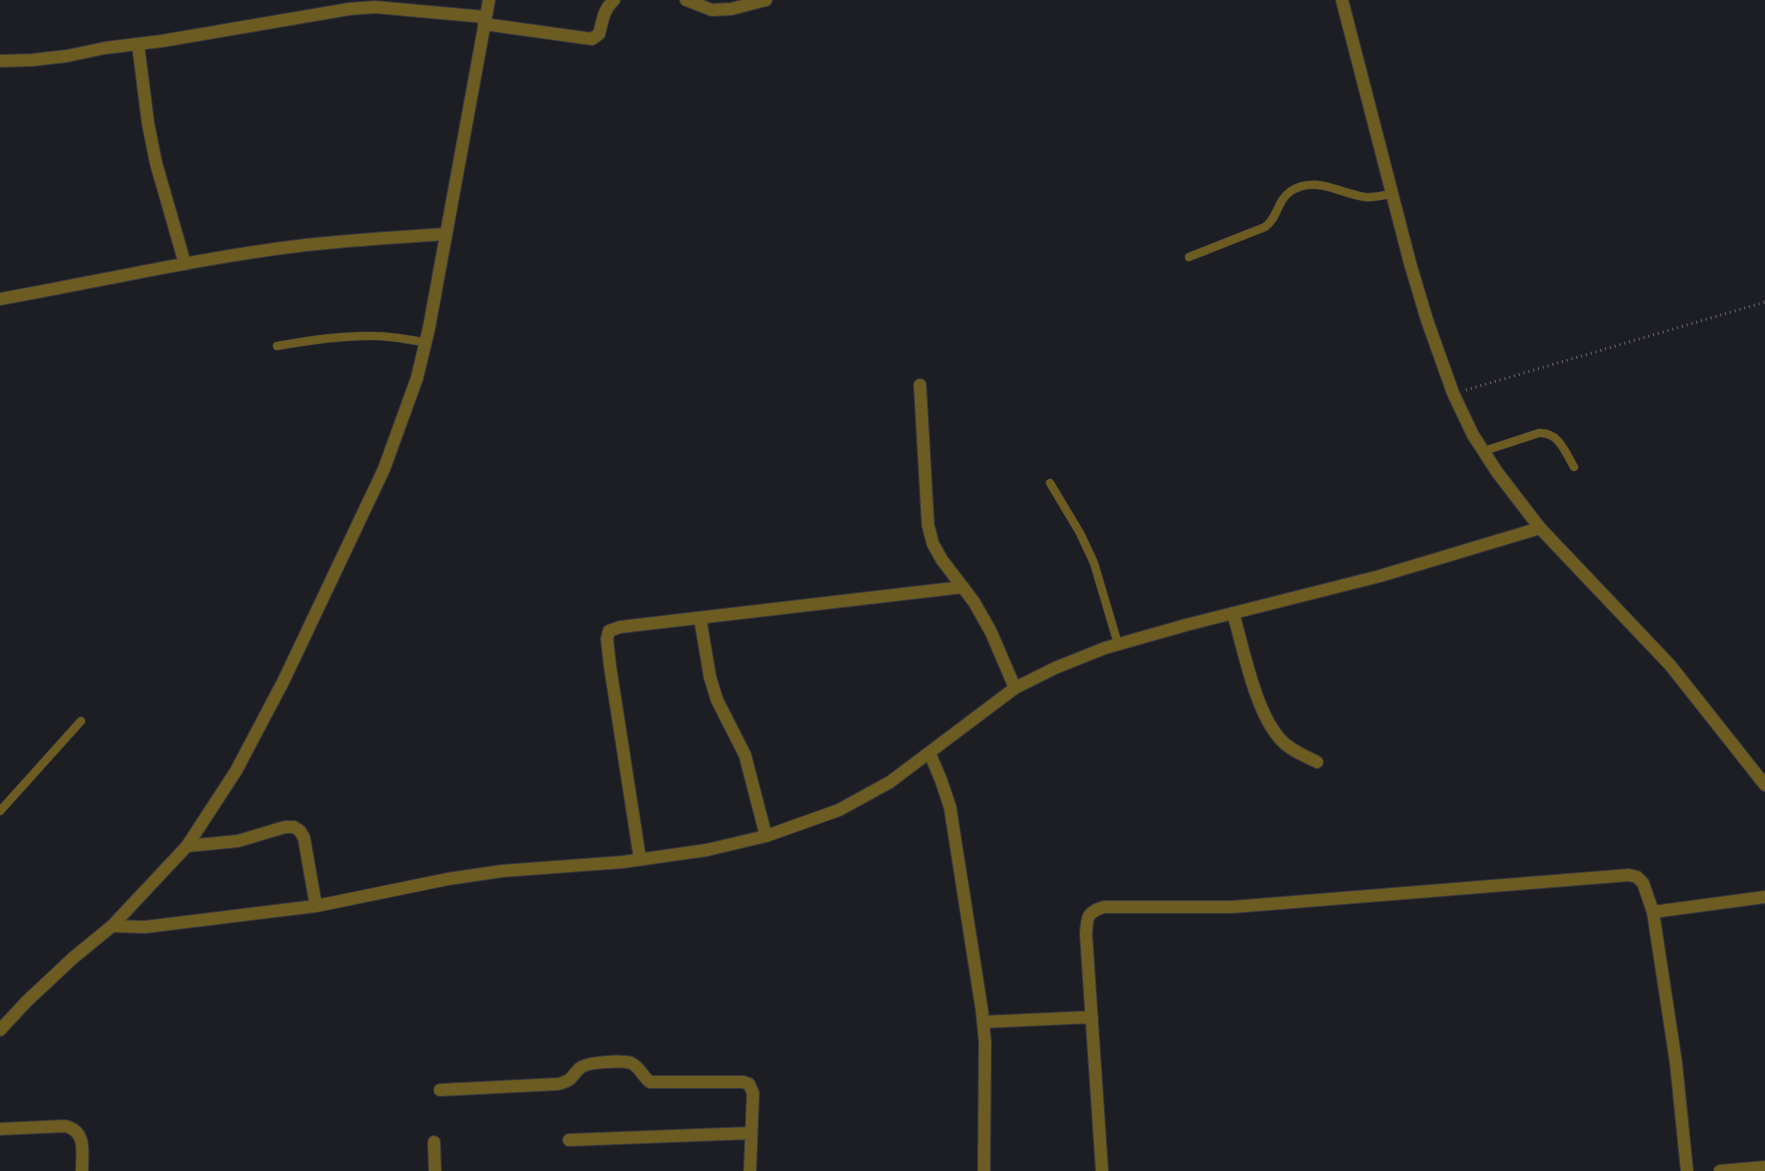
<!DOCTYPE html>
<style>
body{margin:0}
canvas{display:block;background:#1d1d24}
</style>
<canvas width="1765" height="1171"></canvas>
<script>
const g = document.querySelector('canvas').getContext('2d');
g.lineJoin = 'round';
function trace(path, color, width, dash) { g.strokeStyle = color; g.lineWidth = width; g.lineCap = dash ? 'butt' : 'round'; g.setLineDash(dash || []); g.stroke(path); }
const service = new Path2D(`
 M 1189,257 L 1265,227 C 1278,218 1277,200 1291,191 C 1315,175 1341,194 1365,197 C 1374,198 1383,195 1392,194
 M 277,346 C 310,340 342,335 375,336 C 392,336 409,340 425,342
 M 1484,451 L 1539,433 C 1559,432 1565,452 1574,467
 M 1050,483 L 1080,533 L 1094,563 L 1118,644
 M 0,811 L 81,721`);
const minor = new Path2D(`
 M 686,0 L 712,10 L 731,9 L 766,0
 M 484,24 L 592,39 L 599,34 C 603,20 603,10 614,0
 M 138,44 L 148,123 L 156,163 L 185,264
 M 0,61 L 32,60 L 67,56 L 105,48 L 162,41 L 349,9 L 375,7 L 485,17
 M 0,299 C 102,281 203,257 306,245 C 352,240 399,237 446,234
 M 920,385 L 928,525 L 933,544 L 942,560 L 974,602 L 991,632 L 1015,688
 M 1233,613 C 1244,650 1255,712 1281,740 C 1290,750 1305,756 1317,762
 M 700,618 L 710,677 L 717,700 L 745,755 L 766,836
 M 930,754 L 941,780 L 950,807 L 982,1011 L 985,1042 L 984,1171
 M 187,846 L 238,841 L 285,827 L 294,827 L 300,831 L 304,838 L 316,906
 M 640,859 L 610,666 L 607,639 L 609,631 L 620,627 L 963,587
 M 1653,912 L 1765,897
 M 112,926 L 145,927 L 316,906 L 448,879 L 502,871 L 623,862 L 707,850 L 766,836 L 839,810 L 890,782 L 1015,688 L 1055,668 L 1105,648 L 1186,625 L 1380,576 L 1540,528
 M 983,1022 L 1092,1017
 M 440,1090 L 558,1084 C 574,1080 570,1077 580,1068 C 587,1062 622,1060 631,1063 C 639,1066 643,1077 650,1082 L 743,1082 L 749,1084 L 753,1093 L 750,1171
 M 0,1129 L 65,1126 C 87,1131 82,1152 82,1171
 M 569,1140 L 751,1133
 M 434,1142 L 435,1171
 M 1102,1171 L 1086,934 C 1087,917 1087,912 1104,907 L 1232,907 L 1629,875 L 1637,877 L 1643,883 L 1653,912 L 1676,1063 L 1687,1171
 M 1720,1171 L 1765,1167`);
const tertiary = new Path2D(`
 M 1342,0 L 1410,263 L 1427,320 L 1453,393 L 1473,435 L 1497,472 L 1540,528 L 1670,665 L 1765,785
 M 0,1030 L 27,1001 L 73,958 L 112,926 L 187,846 L 236,771 L 284,680 L 384,469 L 417,378 L 429,328 L 489,0`);
trace(service, '#37373e', 9);
trace(minor, '#37373e', 14);
trace(tertiary, '#37373e', 14);
trace(new Path2D(`
 M 1466,390 L 1765,302`), '#68686e', 3, [1, 4]);
trace(service, '#6c5c22', 8);
trace(minor, '#6c5c22', 12);
trace(tertiary, '#6c5c22', 12);
</script>
